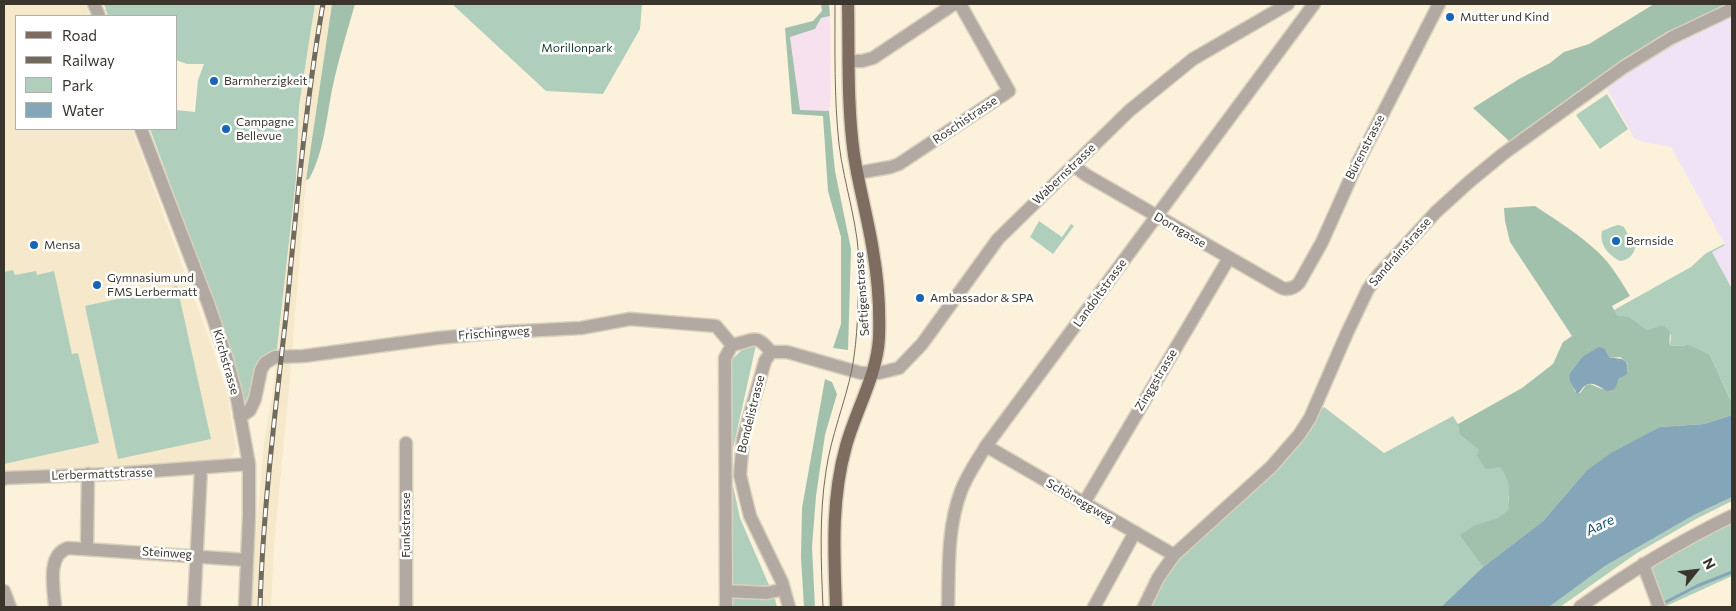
<!DOCTYPE html>
<meta charset="utf-8">
<style>
body{margin:0}
#map{position:relative;width:1736px;height:611px;overflow:hidden;background:#fcf2db;font-family:Commissioner,sans-serif}
canvas{display:block}
.frame{position:absolute;inset:0;border:5px solid #3a362d;pointer-events:none}
.legend{position:absolute;left:15px;top:15px;width:162px;height:115px;box-sizing:border-box;background:#fff;border:1px solid #b0afab;margin:0;padding:6px 9px;list-style:none;font-size:15px;color:#3a362d}
.legend li{display:flex;align-items:center;gap:10px;height:25px}
.legend b{width:25px;border:1px solid #b0afab}
.north{position:absolute;left:1671px;top:546px;width:50px;height:50px;-webkit-text-stroke:4px #fff;paint-order:stroke;rotate:61deg;font-size:14px;font-weight:700;line-height:20px;text-align:center;color:#3a362d}
.north::after{content:'';display:block;margin:auto;width:18px;height:22px;background:#3a362d;clip-path:polygon(50% 0,100% 100%,50% 72%,0 100%)}
</style>
<div id="map">
<canvas width="1736" height="611"></canvas>
<div class="frame"></div>
<ul class="legend">
<li><b style="height:6px;background:#7e6c61"></b>Road</li>
<li><b style="height:6px;background:#716b5e"></b>Railway</li>
<li><b style="height:14px;background:#afcebb"></b>Park</li>
<li><b style="height:14px;background:#85a6b8"></b>Water</li>
</ul>
<div class="north">N</div>
</div>
<script>
const g = document.querySelector('canvas').getContext('2d');
g.lineJoin = 'round';
function fillPath(path, color) { g.fillStyle = color; g.fill(path, 'evenodd'); }
function trace(path, color, width, dash) { g.strokeStyle = color; g.lineWidth = width; g.lineCap = dash ? 'butt' : 'round'; g.setLineDash(dash || []); g.stroke(path); }
function write(font, color, halo, rows, align = 'center') {
  g.font = font + ' Commissioner,sans-serif'; g.lineWidth = 5; g.setLineDash([]); g.textBaseline = 'middle'; g.strokeStyle = halo; g.fillStyle = color; for (const [text, x, y, turn = 0] of rows) {
    g.save(); g.translate(x, y); g.rotate((+turn || 0) * Math.PI / 180); g.textAlign = isNaN(turn) ? turn : align; if (halo) g.strokeText(text, 0, 0); g.fillText(text, 0, 0); g.restore();
  }
}
fillPath(new Path2D(`
 M 830,16 L 831,95 L 829,111 L 800,111 L 790,37 L 815,29 L 821,18 Z`), '#f7e1ef');
fillPath(new Path2D(`
 M 1732,11 L 1732,289 L 1712,252 L 1725,245 L 1671,147 L 1643,142 L 1634,138 L 1604,83 L 1625,68 Z`), '#f1e3f6');
fillPath(new Path2D(`
 M 4,4 L 85,4 L 90,16 L 16,16 L 16,129 L 132,129 L 209,338 L 227,392 L 236,449 L 232,456 L 225,461 L 4,471 Z
 M 315,4 L 332,4 L 306,180 L 289,389 L 274,544 L 271,607 L 251,607 L 253,572 L 264,442 L 272,398 L 296,179 L 299,106 Z`), '#f6e8ca');
fillPath(new Path2D(`
 M 104,4 L 315,4 L 299,106 L 296,179 L 277,349 L 263,359 L 246,401 L 243,400 L 236,367 L 223,327 L 150,129 L 176,129 L 176,110 L 195,112 L 198,80 L 204,64 L 187,64 L 176,60 L 176,16 L 108,16 Z
 M 452,4 L 642,4 L 640,29 L 603,94 L 546,91 Z
 M 1607,94 L 1628,129 L 1600,149 L 1576,115 Z
 M 1039,221 L 1062,237 L 1071,224 L 1074,226 L 1053,254 L 1030,237 Z
 M 1619,225 L 1624,227 L 1635,248 C 1633,256 1628,260 1620,261 C 1608,255 1599,244 1602,231 L 1614,226 Z
 M 1724,244 L 1725,245 L 1712,252 L 1732,289 L 1732,426 L 1729,397 L 1710,355 L 1685,345 L 1670,346 L 1671,335 L 1661,325 L 1647,330 L 1630,317 L 1617,315 L 1614,310 L 1691,267 L 1705,254 Z
 M 13,270 L 15,275 L 36,271 L 37,275 L 54,271 L 72,354 L 78,353 L 99,443 L 4,464 L 4,272 Z
 M 177,286 L 211,439 L 118,459 L 85,306 Z
 M 756,345 L 729,467 L 740,518 L 775,599 L 777,607 L 720,607 L 727,364 L 745,347 Z
 M 1324,407 L 1384,453 L 1453,416 L 1458,424 L 1459,434 L 1500,466 L 1508,478 L 1511,489 L 1508,498 L 1510,510 L 1497,518 L 1459,535 L 1483,567 L 1441,607 L 1148,607 L 1158,588 L 1179,558 Z
 M 1732,497 L 1732,501 L 1696,519 L 1637,553 L 1560,607 L 1549,607 L 1605,566 L 1694,515 Z
 M 1732,521 L 1732,576 L 1664,607 L 1650,566 Z`), '#afcebb');
fillPath(new Path2D(`
 M 332,4 L 355,4 C 347,32 338,61 332,90 C 326,120 324,152 309,179 L 306,180 Z
 M 821,4 L 829,4 L 830,16 L 821,18 L 815,29 L 790,37 L 800,110 L 829,111 L 835,171 L 851,249 L 848,350 L 833,348 L 841,324 L 841,237 L 828,191 L 823,116 L 792,114 L 785,28 L 813,21 L 822,11 Z
 M 1654,4 L 1732,4 L 1512,147 L 1507,139 L 1473,108 L 1519,79 L 1550,63 L 1564,52 L 1589,44 Z
 M 1535,206 C 1556,220 1579,234 1598,252 C 1611,264 1621,281 1630,296 L 1612,306 L 1617,315 L 1630,317 L 1647,330 L 1661,325 C 1675,332 1668,334 1670,346 L 1689,345 L 1710,355 L 1732,404 L 1732,415 L 1704,424 L 1660,427 L 1586,471 L 1543,521 L 1483,567 L 1459,535 L 1474,526 L 1497,518 L 1509,510 C 1507,489 1514,486 1500,467 L 1486,469 L 1477,456 L 1479,450 L 1459,434 L 1458,424 L 1522,388 L 1553,364 L 1563,342 L 1572,336 L 1510,242 L 1505,221 L 1504,208 ZM 1605,349 L 1610,358 L 1620,357 L 1627,363 L 1628,370 L 1617,382 L 1602,389 L 1590,384 L 1586,385 L 1580,393 L 1575,392 L 1569,374 L 1582,357 Z
 M 825,379 L 832,382 L 837,394 L 825,435 L 816,496 L 812,547 L 815,607 L 804,607 L 801,558 L 802,508 Z`), '#a1c1ad');
fillPath(new Path2D(`
 M 1599,347 L 1605,349 L 1610,358 C 1622,358 1630,359 1627,374 L 1619,379 C 1615,387 1617,390 1607,391 C 1601,388 1593,381 1586,385 C 1582,387 1581,392 1577,394 L 1570,381 L 1569,374 L 1582,357 Z
 M 1732,415 L 1732,497 L 1694,515 L 1605,566 L 1549,607 L 1441,607 L 1483,567 L 1543,521 L 1586,471 L 1611,453 L 1660,427 L 1704,424 Z`), '#85a6b8');
trace(new Path2D(`
 M 1660,605 L 1697,586 L 1732,572`), '#85a6b8', 3);
const minor = new Path2D(`
 M 94,4 L 99,16
 M 849,61 L 862,61 L 873,58 L 954,4
 M 141,129 L 208,303 L 226,356 L 236,393 L 249,464 L 249,516 L 245,607
 M 1073,165 L 1086,175 L 1282,288 C 1288,290 1294,288 1299,283 L 1322,242 L 1356,166 L 1439,4
 M 857,173 L 891,167 L 899,164 L 1009,91 L 960,4
 M 771,352 L 787,352 L 861,373 L 879,373 L 899,368 L 922,344 L 998,239 L 1129,111 L 1193,59 L 1288,4
 M 771,352 L 765,361 L 743,439 L 740,475 L 750,516 L 782,582 L 789,607
 M 240,417 L 250,410 L 255,399 L 261,370 L 265,363 L 275,357 L 304,356 L 438,338 L 503,332 L 581,328 L 630,319 L 716,326 L 732,345 C 754,341 755,332 771,352
 M 986,446 L 1174,555
 M 4,479 L 4,478 L 110,474 L 249,464
 M 1084,503 L 1229,258
 M 87,548 L 88,474
 M 1643,564 L 1659,607
 M 4,591 L 10,607
 M 726,591 L 767,593 L 784,589
 M 55,607 C 54,589 46,555 68,548 L 247,560
 M 194,607 L 201,469
 M 406,607 L 406,443
 M 726,607 L 725,358 L 732,345
 M 948,607 C 949,568 947,528 961,491 C 967,475 977,461 986,446 L 1314,4
 M 1094,607 L 1135,532
 M 1144,607 L 1158,578 L 1174,555 L 1271,467 L 1299,435 L 1310,418 L 1347,333 L 1368,289 L 1379,274 L 1436,212 L 1469,182 L 1503,154 L 1624,67 L 1671,38 L 1732,9
 M 1580,607 C 1629,572 1678,542 1732,516`);
const major = new Path2D(`
 M 836,607 C 834,553 831,499 846,446 C 856,410 877,375 879,338 C 880,310 878,279 873,251 C 868,219 859,187 854,155 C 847,105 849,54 848,4`);
trace(minor, '#d9d0bc', 15);
trace(major, '#d9d0bc', 15);
trace(minor, '#b3a9a3', 12);
trace(major, '#7e6c61', 12);
trace(new Path2D(`
 M 823,607 C 821,562 819,516 826,471 C 831,436 845,403 852,369 C 858,337 858,303 859,271 C 860,228 844,186 839,144 C 834,97 835,50 835,4`), '#716b5e', 1);
const rail = new Path2D(`
 M 260,607 C 263,510 275,413 286,316 C 296,212 305,107 323,4`);
trace(rail, '#716b5e', 5);
trace(rail, '#fff', 3, [9]);
for (const [x, y, r, color] of [
 [1450,17,5,"#1765b4"],
 [214,81,5,"#1765b4"],
 [226,129,5,"#1765b4"],
 [1616,241,5,"#1765b4"],
 [34,245,5,"#1765b4"],
 [97,285,5,"#1765b4"],
 [920,298,5,"#1765b4"]
]) { const dot = new Path2D(); dot.arc(x, y, r, 0, 2 * Math.PI); g.fillStyle = color; g.fill(dot); trace(dot, '#fff', 2); }
write('12px', '#3a362d', '#fff', [
 ["Mutter und Kind",1460,17],
 ["Barmherzigkeit",224,81],
 ["Campagne",236,122],
 ["Bellevue",236,136],
 ["Bernside",1626,241],
 ["Mensa",44,245],
 ["Gymnasium und",107,278],
 ["FMS Lerbermatt",107,292],
 ["Ambassador & SPA",930,298]
], 'left');
write('12px', '#0d3823', '#fff', [
 ["Morillonpark",577,48]
]);
write('12px', '#3a362d', '#fff', [
 ["Roschistrasse",965,120,-34],
 ["Bürenstrasse",1365,147,-63],
 ["Wabernstrasse",1064,174,-44],
 ["Dorngasse",1180,230,30],
 ["Sandrainstrasse",1400,252,-49],
 ["Landoltstrasse",1100,293,-54],
 ["Seftigenstrasse",862,294,-94],
 ["Frischingweg",494,333,-4],
 ["Kirchstrasse",226,362,74],
 ["Zinggstrasse",1156,380,-59],
 ["Bondelistrasse",751,414,-76],
 ["Lerbermattstrasse",102,474,-2],
 ["Schöneggweg",1080,501,30],
 ["Funkstrasse",406,525,-90],
 ["Steinweg",167,553,4]
]);
write('italic 14px', '#144f6b', '#fff', [
 ["Aare",1600,525,-26]
]);
</script>
